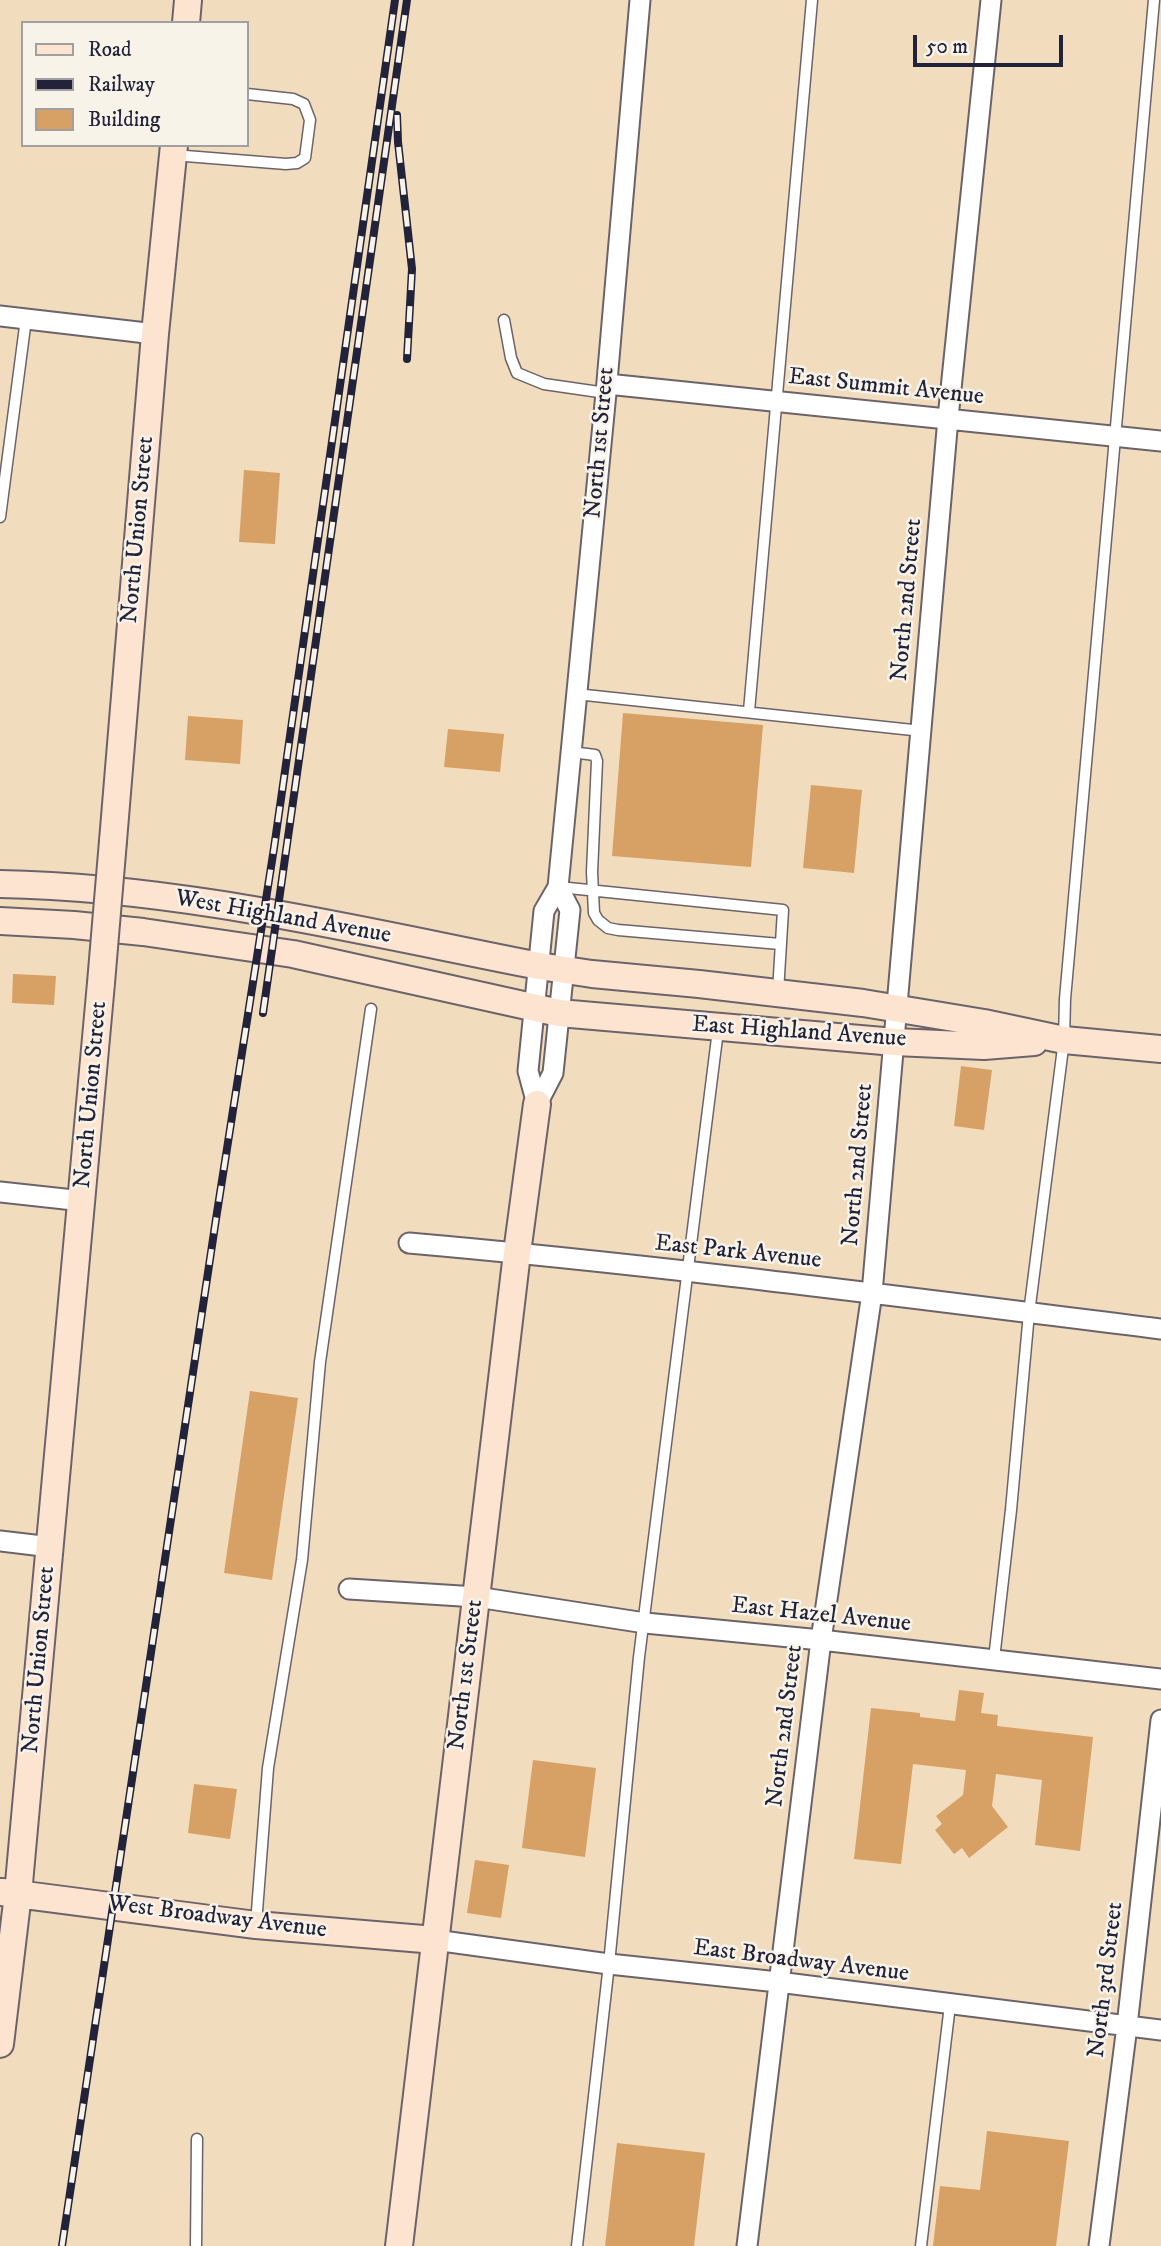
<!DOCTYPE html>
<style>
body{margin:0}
#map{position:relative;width:1161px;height:2246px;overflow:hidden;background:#f2dcbe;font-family:"IM FELL DW Pica",serif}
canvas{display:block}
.legend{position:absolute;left:21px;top:21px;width:228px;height:126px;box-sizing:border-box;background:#f7f3e8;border:2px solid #a29fa3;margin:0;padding:9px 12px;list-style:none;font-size:21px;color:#22223b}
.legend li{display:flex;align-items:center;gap:14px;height:35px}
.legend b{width:35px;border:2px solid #a29fa3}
.scale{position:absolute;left:913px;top:35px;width:150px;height:32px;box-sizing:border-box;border:4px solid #22223b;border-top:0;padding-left:9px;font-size:21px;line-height:24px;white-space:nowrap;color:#22223b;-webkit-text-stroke:5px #f7f3e8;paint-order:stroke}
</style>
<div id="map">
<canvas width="1161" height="2246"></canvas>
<ul class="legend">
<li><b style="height:9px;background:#fde4d1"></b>Road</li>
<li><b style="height:9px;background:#22223b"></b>Railway</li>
<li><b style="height:19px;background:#d7a064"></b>Building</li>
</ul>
<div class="scale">50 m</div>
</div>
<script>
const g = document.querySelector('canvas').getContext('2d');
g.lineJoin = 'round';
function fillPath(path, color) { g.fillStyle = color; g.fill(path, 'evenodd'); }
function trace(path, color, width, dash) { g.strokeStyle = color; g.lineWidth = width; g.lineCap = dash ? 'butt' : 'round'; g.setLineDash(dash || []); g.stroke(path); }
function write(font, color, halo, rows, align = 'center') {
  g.font = font + ' "IM FELL DW Pica",serif'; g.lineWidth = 5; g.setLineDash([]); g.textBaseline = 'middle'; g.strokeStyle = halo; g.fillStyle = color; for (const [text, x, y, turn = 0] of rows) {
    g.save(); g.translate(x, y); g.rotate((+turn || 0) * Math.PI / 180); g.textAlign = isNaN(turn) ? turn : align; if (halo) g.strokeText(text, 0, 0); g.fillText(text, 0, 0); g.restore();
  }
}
fillPath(new Path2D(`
 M 244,470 L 280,473 L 275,544 L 239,542 Z
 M 623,713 L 763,725 L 751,867 L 612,856 Z
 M 188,716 L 243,720 L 240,764 L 185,760 Z
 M 448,729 L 504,734 L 500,772 L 444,767 Z
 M 811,785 L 862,790 L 854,873 L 803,868 Z
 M 13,974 L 56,976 L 54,1005 L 12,1003 Z
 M 961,1066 L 992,1070 L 984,1130 L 954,1126 Z
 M 250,1391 L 298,1398 L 272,1580 L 224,1573 Z
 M 959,1690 L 984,1693 L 981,1713 L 998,1715 L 997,1726 L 1093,1737 L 1080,1851 L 1035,1845 L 1042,1780 L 996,1774 L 992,1806 L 1008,1827 L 969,1858 L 962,1848 L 954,1854 L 935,1830 L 942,1824 L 936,1816 L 963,1795 L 966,1770 L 913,1764 L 901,1864 L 854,1859 L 871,1708 L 920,1713 L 920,1717 L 955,1721 Z
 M 533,1760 L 596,1768 L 585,1857 L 522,1848 Z
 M 194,1784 L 237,1789 L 230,1839 L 188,1833 Z
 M 475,1860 L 509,1865 L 501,1918 L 467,1913 Z
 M 987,2131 L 1069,2141 L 1056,2246 L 933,2246 L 940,2186 L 980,2190 Z
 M 617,2143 L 705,2153 L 694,2246 L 605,2246 Z`), '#d7a064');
const lane = new Path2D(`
 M 173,155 L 286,164 L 297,163 L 305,158 L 310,120 L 304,104 L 293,99 L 247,94
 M 504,320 L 511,358 L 517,373 L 544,384 L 606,393
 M 0,517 L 26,319
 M 576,694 L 922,731
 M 749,711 L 812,0
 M 571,752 L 595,755 L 597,761 L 592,872 L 594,913 L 598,920 L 608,928 L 618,930 L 780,944
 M 559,887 L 783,910 L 778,992
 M 994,1659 L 1011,1510 L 1029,1313 L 1064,1040 L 1065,999 L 1154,0
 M 256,1924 L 268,1768 L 302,1560 L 320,1362 L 371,1009
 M 196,2246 L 197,2139
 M 577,2246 L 609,1964 L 639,1657 L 718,1030
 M 921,2246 L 950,2005`);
const street = new Path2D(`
 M 0,316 L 155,334
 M 607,384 L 1161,441
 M 537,1104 L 528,1071 L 544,911 L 558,887 L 606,393 L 640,0
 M 537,1104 L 553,1073 L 570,910 L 558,887
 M 0,1192 L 83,1201
 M 409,1243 C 660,1265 911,1298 1161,1329
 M 0,1541 L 51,1547
 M 349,1589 L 477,1597 L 645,1623 L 821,1640 L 1161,1679
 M 435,1940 L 609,1964 L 778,1982 L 1161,2030
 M 747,2246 L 821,1640 L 872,1293 L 948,418 L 991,0
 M 1099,2246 L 1127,2026 L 1161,1720`);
const secondary = new Path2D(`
 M 186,23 L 188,0
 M 113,841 L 155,334 L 174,145
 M 0,884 C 182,887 360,931 539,966 L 592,974 L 699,984 L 863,1003 L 984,1023 L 1064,1040 L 1161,1049
 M 0,921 L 74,925 L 143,932 L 293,954 L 559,1013 L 895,1042 L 984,1046 L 1034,1042
 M 2,1892 L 256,1925 L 435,1940
 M 0,2044 L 18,1894 L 101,983
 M 399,2246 L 517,1253 L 537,1104`);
trace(lane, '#6b6369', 13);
trace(street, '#6b6369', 23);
trace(secondary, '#6b6369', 30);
trace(lane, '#fff', 10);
trace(street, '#fff', 19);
trace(secondary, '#fde4d1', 26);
const rail = new Path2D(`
 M 397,115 L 398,142 L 412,269 L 407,359
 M 263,1013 L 407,0
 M 62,2246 L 216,1219 L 274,848 L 395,0`);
trace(rail, '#22223b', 8);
trace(rail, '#f7f3e8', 5, [16]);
const secondaryBridge = new Path2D(`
 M 101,983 L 113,841`);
trace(secondaryBridge, '#6b6369', 30, []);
trace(secondaryBridge, '#fde4d1', 26);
write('24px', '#22223b', '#f7f3e8', [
 ["East Summit Avenue",886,388,6],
 ["North 1st Street",601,443,-85],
 ["North Union Street",139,530,-85],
 ["North 2nd Street",908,600,-85],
 ["West Highland Avenue",283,918,10],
 ["East Highland Avenue",799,1033,4],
 ["North Union Street",92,1095,-85],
 ["North 2nd Street",859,1165,-85],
 ["East Park Avenue",738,1253,6],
 ["East Hazel Avenue",821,1616,6],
 ["North Union Street",40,1660,-85],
 ["North 1st Street",467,1675,-83],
 ["North 2nd Street",786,1726,-83],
 ["West Broadway Avenue",217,1918,7],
 ["East Broadway Avenue",801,1962,7],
 ["North 3rd Street",1107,1980,-83]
]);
</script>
